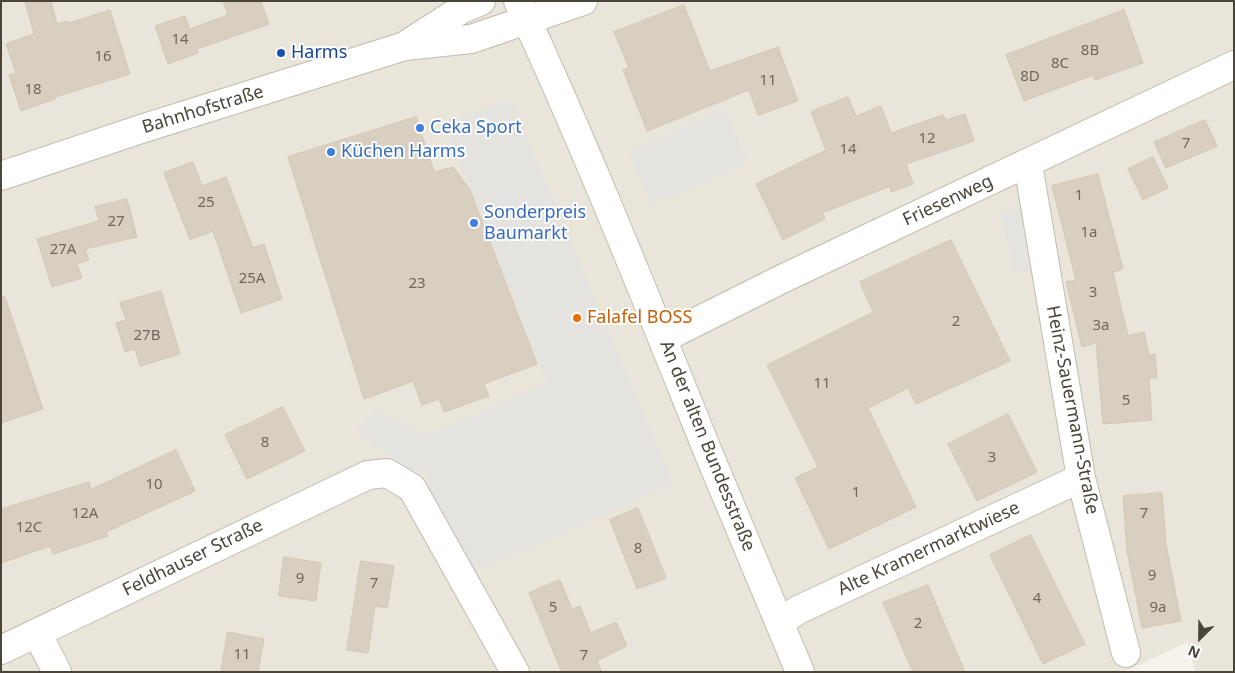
<!DOCTYPE html>
<meta charset="utf-8">
<style>
body{margin:0}
#map{position:relative;width:1235px;height:673px;overflow:hidden;background:#f6f3ec;font-family:"Noto Sans",sans-serif}
canvas{display:block}
.frame{position:absolute;inset:0;border:2px solid #4b4439;pointer-events:none}
.north{position:absolute;left:1175px;top:613px;width:50px;height:50px;-webkit-text-stroke:4px #fff;paint-order:stroke;rotate:203deg;font-size:14px;font-weight:700;line-height:20px;text-align:center;color:#4b4439}
.north::after{content:'';display:block;margin:auto;width:18px;height:22px;background:#4b4439;clip-path:polygon(50% 0,100% 100%,50% 72%,0 100%)}
</style>
<div id="map">
<canvas width="1235" height="673"></canvas>
<div class="frame"></div>
<div class="north">N</div>
</div>
<script>
const g = document.querySelector('canvas').getContext('2d');
g.lineJoin = 'round';
function fillPath(path, color) { g.fillStyle = color; g.fill(path, 'evenodd'); }
function trace(path, color, width, dash) { g.strokeStyle = color; g.lineWidth = width; g.lineCap = dash ? 'butt' : 'round'; g.setLineDash(dash || []); g.stroke(path); }
function write(font, color, halo, rows, align = 'center') {
  g.font = font + ' "Noto Sans",sans-serif'; g.lineWidth = 4; g.setLineDash([]); g.textBaseline = 'middle'; g.strokeStyle = halo; g.fillStyle = color; for (const [text, x, y, turn = 0] of rows) {
    g.save(); g.translate(x, y); g.rotate((+turn || 0) * Math.PI / 180); g.textAlign = isNaN(turn) ? turn : align; if (halo) g.strokeText(text, 0, 0); g.fillText(text, 0, 0); g.restore();
  }
}
fillPath(new Path2D(`
 M 1,1 L 1234,1 L 1234,672 L 1195,672 L 1187,642 L 1124,672 L 1,672 Z`), '#eae5da');
fillPath(new Path2D(`
 M 511,101 L 673,484 L 471,573 L 426,491 L 428,476 L 408,468 L 355,432 L 376,411 L 429,435 L 547,383 L 443,122 Z
 M 724,109 L 748,162 L 652,205 L 629,152 Z
 M 1028,207 L 1041,269 L 1014,274 L 1001,213 Z`), '#e5e3e0');
const building = new Path2D(`
 M 25,1 L 51,1 L 57,24 L 68,21 L 69,23 L 110,10 L 130,74 L 55,97 L 55,99 L 21,111 L 9,75 L 16,73 L 6,44 L 34,34 Z
 M 223,1 L 261,1 L 269,24 L 197,49 L 198,53 L 168,64 L 155,26 L 185,16 L 190,29 L 228,15 Z
 M 684,5 L 710,71 L 778,47 L 798,101 L 758,115 L 749,90 L 647,131 L 623,70 L 629,68 L 614,32 Z
 M 1124,10 L 1143,63 L 1095,80 L 1093,75 L 1024,101 L 1006,55 Z
 M 848,97 L 856,116 L 881,106 L 891,133 L 943,115 L 946,120 L 965,114 L 974,141 L 906,164 L 913,184 L 891,192 L 890,186 L 822,213 L 825,219 L 783,240 L 756,184 L 826,150 L 811,112 Z
 M 416,117 L 434,172 L 453,167 L 470,190 L 537,364 L 484,384 L 489,396 L 444,412 L 439,399 L 422,405 L 413,381 L 364,399 L 288,157 Z
 M 1205,120 L 1217,146 L 1166,168 L 1154,142 Z
 M 1153,157 L 1168,188 L 1143,200 L 1128,169 Z
 M 193,162 L 202,186 L 226,177 L 253,248 L 264,244 L 282,299 L 241,313 L 213,231 L 190,240 L 164,173 Z
 M 1098,174 L 1123,269 L 1113,272 L 1128,336 L 1144,332 L 1149,355 L 1155,354 L 1157,378 L 1149,378 L 1152,420 L 1103,424 L 1096,343 L 1082,347 L 1066,282 L 1076,280 L 1052,186 Z
 M 127,199 L 137,237 L 85,249 L 89,260 L 77,264 L 82,278 L 52,287 L 37,239 L 99,221 L 95,207 Z
 M 951,240 L 1010,361 L 916,404 L 908,388 L 868,408 L 916,507 L 829,549 L 795,478 L 818,467 L 767,365 L 873,312 L 860,282 Z
 M 161,291 L 180,354 L 140,366 L 135,349 L 125,352 L 116,323 L 126,320 L 120,303 Z
 M 5,297 L 43,409 L 1,423 L 1,298 Z
 M 283,407 L 305,451 L 247,479 L 225,435 Z
 M 1008,414 L 1037,472 L 977,501 L 948,444 Z
 M 176,450 L 195,491 L 106,532 L 108,536 L 53,554 L 50,546 L 1,563 L 1,509 L 89,482 L 91,489 Z
 M 1162,493 L 1166,544 L 1181,621 L 1142,628 L 1127,550 L 1123,496 Z
 M 638,508 L 666,578 L 637,589 L 610,520 Z
 M 1031,535 L 1085,644 L 1043,664 L 990,555 Z
 M 284,557 L 321,563 L 316,601 L 279,596 Z
 M 361,561 L 394,566 L 387,608 L 375,606 L 368,653 L 347,650 Z
 M 560,580 L 572,609 L 580,606 L 591,633 L 616,622 L 627,646 L 597,661 L 602,672 L 562,672 L 558,663 L 529,593 Z
 M 928,585 L 953,644 L 965,672 L 913,672 L 909,663 L 883,603 Z
 M 228,632 L 264,639 L 258,672 L 221,672 Z`);
fillPath(building, '#d8cfc1');
trace(building, '#d3c7b4', 1);
const minor = new Path2D(`
 M 1028,164 L 1081,478 L 1126,653
 M 664,338 L 782,279 L 1234,65
 M 779,622 L 800,609 L 1081,478
 M 37,633 L 57,672
 M 1,650 L 368,475 L 387,473 L 412,488 L 515,672`);
const tertiary = new Path2D(`
 M 518,1 C 587,149 647,301 708,452 C 738,525 769,598 800,672
 M 409,43 L 462,9 L 481,1
 M 1,176 L 141,129 L 405,46 L 471,39 L 583,1`);
trace(minor, '#c2bbae', 30);
trace(tertiary, '#c2bbae', 30);
trace(minor, '#fff', 28);
trace(tertiary, '#fff', 28);
for (const [x, y, r, color] of [
 [281,53,5,"#1a4fb4"],
 [420,128,5,"#3f7fe0"],
 [331,152,5,"#3f7fe0"],
 [474,223,5,"#3f7fe0"],
 [577,318,5,"#e8710a"]
]) { const dot = new Path2D(); dot.arc(x, y, r, 0, 2 * Math.PI); g.fillStyle = color; g.fill(dot); trace(dot, '#fff', 2); }
write('15px', '#6e675b', null, [
 ["14",180,40],
 ["8B",1090,51],
 ["16",103,57],
 ["8C",1060,64],
 ["8D",1030,77],
 ["11",768,81],
 ["18",33,90],
 ["12",927,139],
 ["7",1186,144],
 ["14",848,150],
 ["1",1079,196],
 ["25",206,203],
 ["27",116,222],
 ["1a",1089,233],
 ["27A",63,250],
 ["25A",252,279],
 ["23",417,284],
 ["3",1093,293],
 ["2",956,322],
 ["3a",1101,326],
 ["27B",147,336],
 ["11",822,384],
 ["5",1126,401],
 ["8",265,443],
 ["3",992,458],
 ["10",154,485],
 ["1",856,493],
 ["12A",85,514],
 ["7",1144,514],
 ["12C",29,528],
 ["8",638,549],
 ["9",1152,576],
 ["9",300,579],
 ["7",374,584],
 ["4",1037,599],
 ["5",553,608],
 ["9a",1158,608],
 ["2",918,624],
 ["11",242,655],
 ["7",584,656]
]);
write('18px', '#164399', '#fff', [
 ["Harms",291,53]
], 'left');
write('18px', '#4b4439', '#fff', [
 ["Bahnhofstraße",203,110,-17],
 ["Friesenweg",948,201,-25],
 ["Heinz-Sauermann-Straße",1072,410,79],
 ["An der alten Bundesstraße",707,446,68],
 ["Alte Kramermarktwiese",929,549,-25],
 ["Feldhauser Straße",193,558,-26]
]);
write('18px', '#366cbe', '#fff', [
 ["Ceka Sport",430,128],
 ["Küchen Harms",341,152],
 ["Sonderpreis",484,213],
 ["Baumarkt",484,234]
], 'left');
write('18px', '#c56008', '#fff', [
 ["Falafel BOSS",587,318]
], 'left');
</script>
